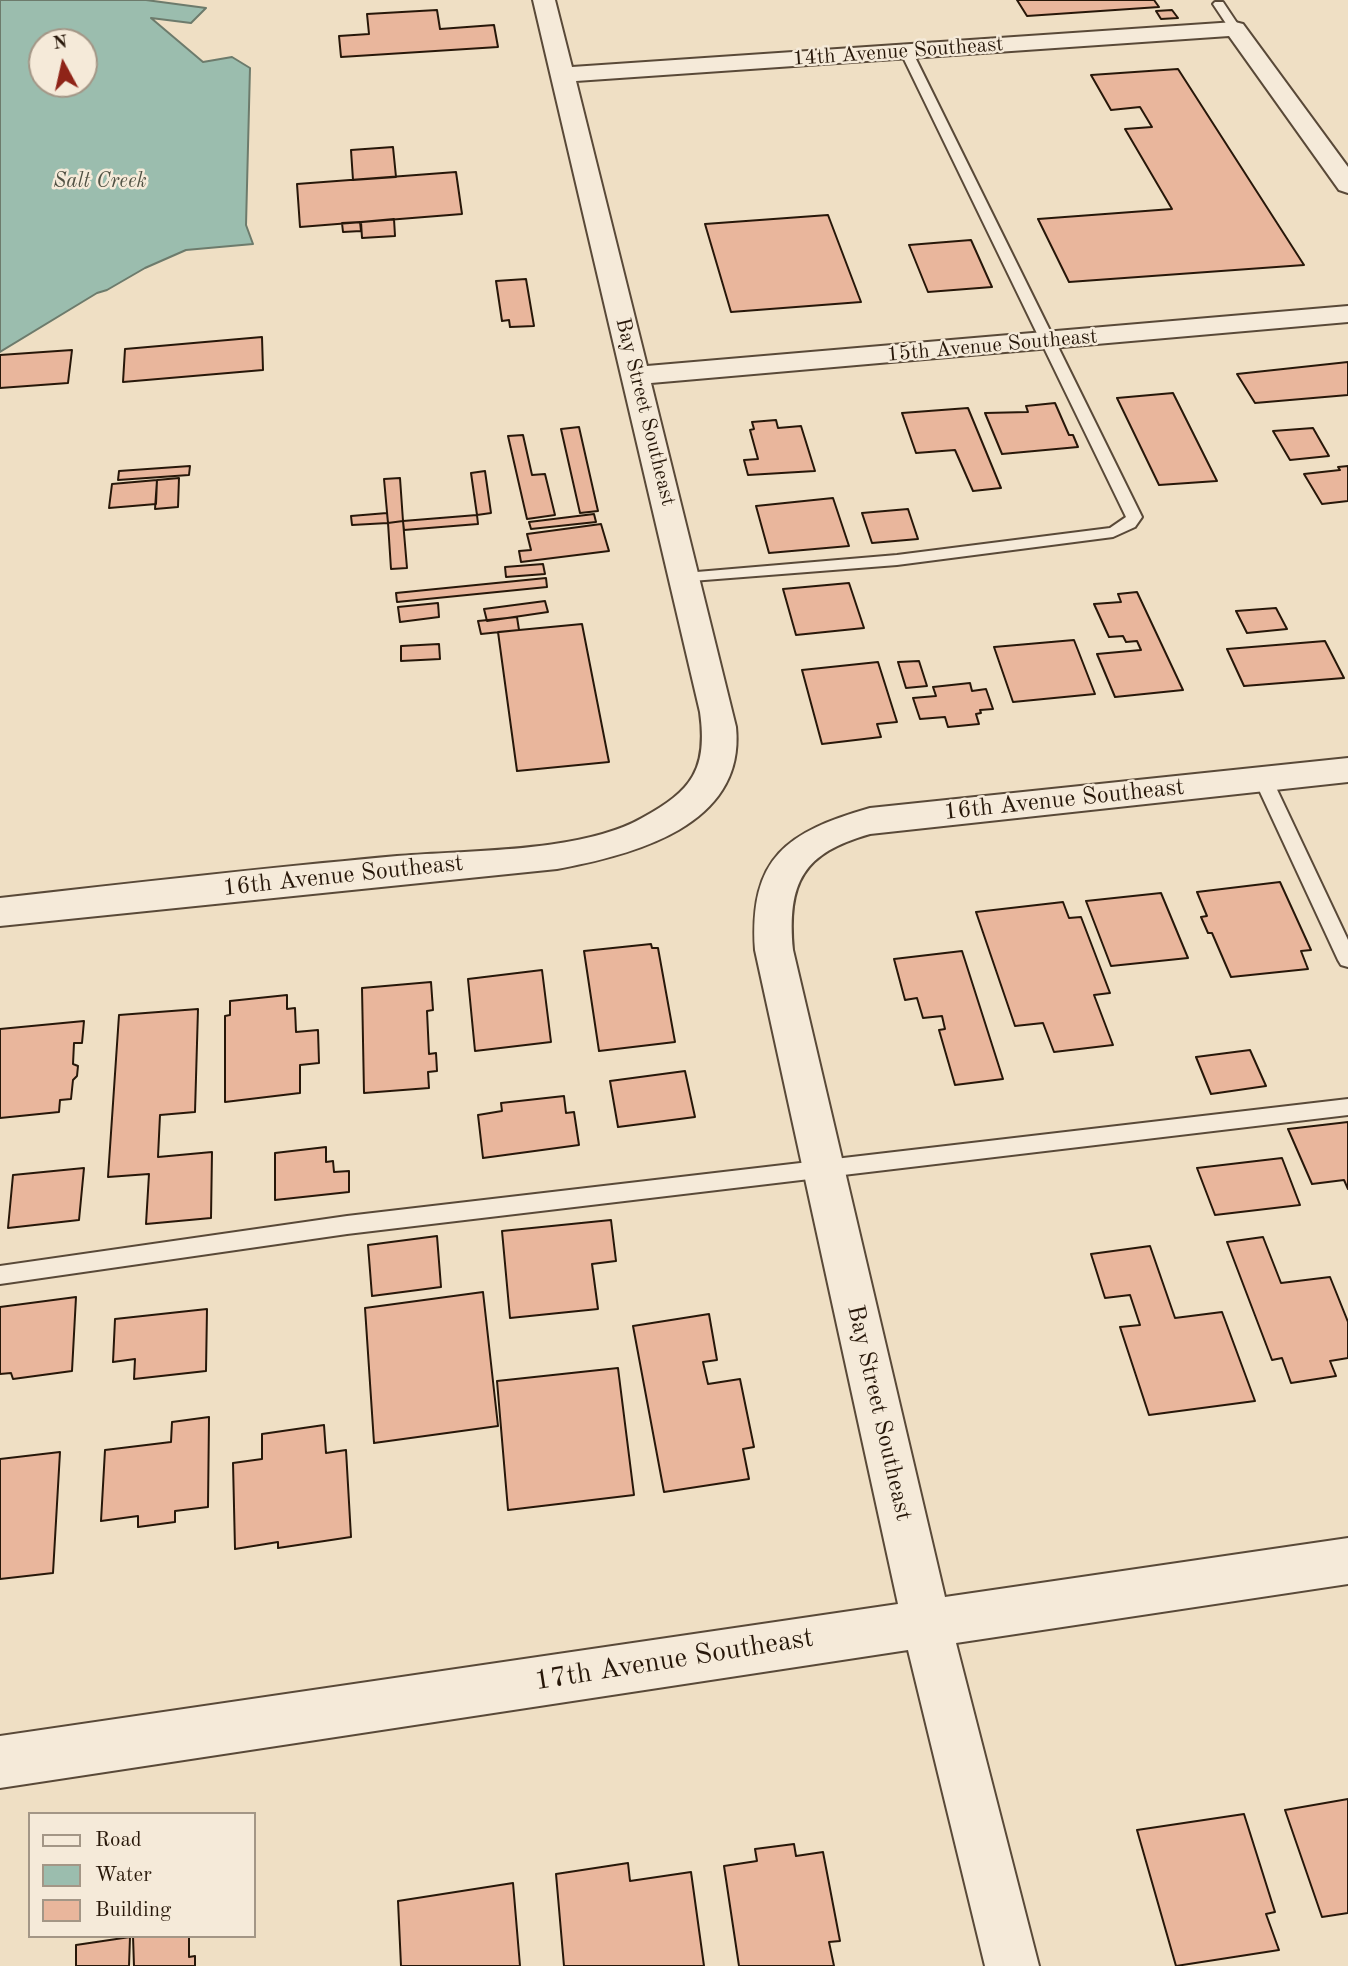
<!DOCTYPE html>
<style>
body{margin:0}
#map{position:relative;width:1348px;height:1966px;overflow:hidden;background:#efdfc4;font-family:"Old Standard TT",serif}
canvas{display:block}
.legend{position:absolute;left:28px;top:1812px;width:228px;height:126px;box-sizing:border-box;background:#f5ead9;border:2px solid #a39686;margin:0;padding:9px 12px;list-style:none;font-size:21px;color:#271709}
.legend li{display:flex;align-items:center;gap:14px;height:35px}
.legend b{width:35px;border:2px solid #a39686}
.north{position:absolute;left:28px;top:28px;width:70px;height:70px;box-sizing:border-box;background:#f5ead9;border:2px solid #a39686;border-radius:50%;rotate:352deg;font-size:19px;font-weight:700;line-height:28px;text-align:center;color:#271709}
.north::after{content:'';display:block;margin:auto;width:24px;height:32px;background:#8f2418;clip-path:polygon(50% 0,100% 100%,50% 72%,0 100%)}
</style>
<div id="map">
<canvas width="1348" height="1966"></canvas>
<ul class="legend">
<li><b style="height:9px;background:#f5ead9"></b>Road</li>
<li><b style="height:19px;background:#9bbdae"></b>Water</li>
<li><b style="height:19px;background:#e9b69c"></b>Building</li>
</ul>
<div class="north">N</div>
</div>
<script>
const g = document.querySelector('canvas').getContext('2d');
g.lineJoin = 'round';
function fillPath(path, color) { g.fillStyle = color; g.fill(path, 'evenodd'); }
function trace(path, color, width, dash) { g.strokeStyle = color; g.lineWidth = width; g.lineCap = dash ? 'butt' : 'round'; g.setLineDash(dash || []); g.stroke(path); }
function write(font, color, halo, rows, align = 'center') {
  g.font = font + ' "Old Standard TT",serif'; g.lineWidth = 5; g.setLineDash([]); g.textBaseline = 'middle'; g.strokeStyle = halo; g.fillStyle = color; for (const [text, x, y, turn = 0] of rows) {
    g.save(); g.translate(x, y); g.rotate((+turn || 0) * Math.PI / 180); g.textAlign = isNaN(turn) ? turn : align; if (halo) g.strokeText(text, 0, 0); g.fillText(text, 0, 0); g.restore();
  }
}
const water = new Path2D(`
 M 0,0 L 146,0 L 206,8 L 191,23 L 151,18 L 203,62 L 232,57 L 250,68 L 246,225 L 253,244 L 186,250 L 145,268 L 107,290 L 97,293 L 0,352 ZM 42,42 L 84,42 L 84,84 L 42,84 Z`);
fillPath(water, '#9bbdae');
trace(water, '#6d7b6c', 2);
const building = new Path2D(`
 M 1017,0 L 1154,0 L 1159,7 L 1027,16 Z
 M 437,10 L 440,29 L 494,25 L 498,47 L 341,57 L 339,36 L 369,34 L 367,14 Z
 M 1172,10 L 1178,18 L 1161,19 L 1156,11 Z
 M 1178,69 L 1304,265 L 1069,282 L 1038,219 L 1172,209 L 1125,129 L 1152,127 L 1140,107 L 1111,110 L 1091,75 Z
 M 393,147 L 396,177 L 353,180 L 351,150 Z
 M 456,172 L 462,214 L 300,227 L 297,184 Z
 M 828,215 L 861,302 L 731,312 L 705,224 Z
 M 394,219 L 395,236 L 362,238 L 361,222 Z
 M 360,222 L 361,231 L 343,232 L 342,223 Z
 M 971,240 L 992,287 L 928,292 L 909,245 Z
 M 526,279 L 534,326 L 510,327 L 509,320 L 502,321 L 496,281 Z
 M 262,337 L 263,370 L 123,382 L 125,349 Z
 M 72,350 L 68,383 L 0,388 L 0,355 Z
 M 1348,362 L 1348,395 L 1255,403 L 1237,374 Z
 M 1173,393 L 1217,481 L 1159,485 L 1117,398 Z
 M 1055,403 L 1069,435 L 1073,435 L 1078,447 L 1002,454 L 985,413 L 1028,412 L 1026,406 Z
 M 968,408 L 1001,488 L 973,491 L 955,450 L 916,453 L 902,413 Z
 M 776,420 L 778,428 L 801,426 L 815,471 L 748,475 L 744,460 L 758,459 L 750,430 L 754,429 L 752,422 Z
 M 579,427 L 598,511 L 580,513 L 561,429 Z
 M 1313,428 L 1329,456 L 1290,460 L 1273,431 Z
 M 523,435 L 532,475 L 545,474 L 555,515 L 527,519 L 508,436 Z
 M 190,466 L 189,475 L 118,480 L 119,471 Z
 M 1348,466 L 1348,501 L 1322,504 L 1304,474 L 1340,470 L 1338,467 Z
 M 485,471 L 491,513 L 477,515 L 471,473 Z
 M 179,478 L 178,507 L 155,509 L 157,480 Z
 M 400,478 L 403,521 L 388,523 L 384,479 Z
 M 157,480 L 156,504 L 109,508 L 112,484 Z
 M 833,498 L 849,546 L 769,553 L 756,506 Z
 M 908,509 L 918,539 L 872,543 L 862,513 Z
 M 387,513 L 388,523 L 352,525 L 351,516 Z
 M 594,514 L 596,522 L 531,529 L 529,522 Z
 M 477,515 L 478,524 L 404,530 L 403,521 Z
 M 403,521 L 407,568 L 391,569 L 388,523 Z
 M 601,524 L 609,551 L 521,562 L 519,551 L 531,550 L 527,534 Z
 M 543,564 L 545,574 L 506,577 L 505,567 Z
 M 546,578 L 547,587 L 397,602 L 396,593 Z
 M 849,583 L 864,628 L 796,635 L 783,589 Z
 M 1137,592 L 1183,690 L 1115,697 L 1097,654 L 1141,650 L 1137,641 L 1126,642 L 1123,636 L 1109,637 L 1094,604 L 1121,602 L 1118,594 Z
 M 545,601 L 548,612 L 487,621 L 484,609 Z
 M 438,603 L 439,617 L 400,622 L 398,607 Z
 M 1276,608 L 1287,629 L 1247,633 L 1236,611 Z
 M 517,617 L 519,630 L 481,634 L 478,621 Z
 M 582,624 L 609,762 L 517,771 L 498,632 Z
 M 1074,640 L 1095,694 L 1013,702 L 994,647 Z
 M 1325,641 L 1344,678 L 1244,686 L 1227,649 Z
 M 439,644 L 440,659 L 401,661 L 401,646 Z
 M 919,661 L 927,686 L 906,688 L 898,662 Z
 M 878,662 L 897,722 L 877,724 L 881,737 L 822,744 L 802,670 Z
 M 970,683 L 972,691 L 986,689 L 993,709 L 980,710 L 981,713 L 976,714 L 979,724 L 948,727 L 945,717 L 920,719 L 913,698 L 936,696 L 933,687 Z
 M 1280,882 L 1311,950 L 1301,951 L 1308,969 L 1231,977 L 1212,933 L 1208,933 L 1201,917 L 1207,916 L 1197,892 Z
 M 1161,893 L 1188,958 L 1111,966 L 1086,901 Z
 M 1063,902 L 1069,918 L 1081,917 L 1110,993 L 1094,995 L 1113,1045 L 1054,1052 L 1043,1023 L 1015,1026 L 976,912 Z
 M 651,944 L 652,948 L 658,948 L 675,1042 L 599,1051 L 584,951 Z
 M 962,951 L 1003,1079 L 955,1085 L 939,1030 L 945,1029 L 942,1016 L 923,1018 L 917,998 L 905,1000 L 894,959 Z
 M 542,970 L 551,1042 L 475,1051 L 468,979 Z
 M 431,982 L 433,1010 L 427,1011 L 429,1054 L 436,1053 L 437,1071 L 428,1072 L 429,1088 L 364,1093 L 362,988 Z
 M 287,995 L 287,1009 L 295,1008 L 296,1032 L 318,1030 L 319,1063 L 300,1065 L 300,1093 L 225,1102 L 225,1016 L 230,1015 L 230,1001 Z
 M 198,1009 L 195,1112 L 160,1115 L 158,1157 L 212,1152 L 211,1218 L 146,1224 L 149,1174 L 108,1177 L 119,1015 Z
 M 84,1021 L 82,1043 L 74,1043 L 73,1064 L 78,1066 L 77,1076 L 73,1080 L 71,1099 L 60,1100 L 59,1112 L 0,1118 L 0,1029 Z
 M 1250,1050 L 1266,1086 L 1211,1094 L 1196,1057 Z
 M 685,1071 L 695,1117 L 618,1127 L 610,1081 Z
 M 564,1096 L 566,1113 L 574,1112 L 579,1145 L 483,1158 L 478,1115 L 502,1111 L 501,1103 Z
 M 1348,1122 L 1348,1189 L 1344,1180 L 1312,1184 L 1288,1129 Z
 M 326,1147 L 326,1162 L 333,1161 L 334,1172 L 349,1171 L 349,1192 L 275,1200 L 275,1153 Z
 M 1282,1158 L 1300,1205 L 1215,1215 L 1197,1168 Z
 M 84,1168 L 79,1220 L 8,1228 L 13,1175 Z
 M 611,1220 L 616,1261 L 592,1264 L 598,1309 L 510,1318 L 502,1231 Z
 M 437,1236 L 441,1287 L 372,1296 L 368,1245 Z
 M 1263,1237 L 1281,1283 L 1330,1277 L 1348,1322 L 1348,1358 L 1330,1361 L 1336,1376 L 1291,1383 L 1282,1358 L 1272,1360 L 1227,1242 Z
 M 1150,1246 L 1175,1318 L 1222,1312 L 1255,1401 L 1149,1415 L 1120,1327 L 1140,1325 L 1130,1295 L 1105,1298 L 1091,1254 Z
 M 483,1292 L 498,1426 L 374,1443 L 365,1308 Z
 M 76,1297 L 72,1371 L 13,1379 L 11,1373 L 0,1374 L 0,1307 Z
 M 207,1309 L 206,1371 L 134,1379 L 135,1359 L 113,1362 L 115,1319 Z
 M 709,1314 L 717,1360 L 703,1362 L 708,1384 L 740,1379 L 754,1447 L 743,1449 L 749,1479 L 664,1492 L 633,1326 Z
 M 618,1368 L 634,1495 L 508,1510 L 497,1381 Z
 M 209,1417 L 208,1507 L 175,1511 L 175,1522 L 138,1527 L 138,1516 L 101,1521 L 105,1450 L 171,1442 L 172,1422 Z
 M 324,1425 L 326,1453 L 346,1450 L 351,1537 L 278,1548 L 278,1542 L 235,1549 L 233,1463 L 262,1459 L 262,1434 Z
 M 60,1452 L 53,1573 L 0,1579 L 0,1459 Z
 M 1348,1799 L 1348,1913 L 1322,1917 L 1285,1810 Z
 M 1244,1814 L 1275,1912 L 1266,1914 L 1279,1950 L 1176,1966 L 1137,1830 Z
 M 794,1844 L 796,1856 L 823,1852 L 840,1941 L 829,1942 L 834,1966 L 739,1966 L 724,1866 L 757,1861 L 755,1849 Z
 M 628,1863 L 630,1881 L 691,1872 L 704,1966 L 564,1966 L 556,1874 Z
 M 513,1883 L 520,1966 L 401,1966 L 398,1901 Z
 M 133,1936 L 189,1936 L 189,1957 L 195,1956 L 195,1966 L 134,1966 Z
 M 130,1937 L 129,1966 L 76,1966 L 76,1945 Z`);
fillPath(building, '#e9b69c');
trace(building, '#271709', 2);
const lane = new Path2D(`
 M 1215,2 L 1223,2 L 1241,29 L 1239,31 L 1231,31 L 1213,4 Z
 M 902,49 L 912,51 L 1142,517 L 1135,527 L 1113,537 L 897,565 L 679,582 L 677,578 L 679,574 L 685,573 L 897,555 L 1110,528 L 1126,517 L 900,51 Z
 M 1263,773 L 1272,779 L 1348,940 L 1348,967 L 1341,965 L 1338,960 L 1254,779 Z
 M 1348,1099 L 1348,1115 L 347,1234 L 0,1284 L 0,1266 L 347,1216 Z`);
const street = new Path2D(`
 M 533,0 L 555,0 L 572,67 L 1235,22 L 1243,24 L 1348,167 L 1348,193 L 1339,190 L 1229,36 L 576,81 L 647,366 L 1348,306 L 1348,322 L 651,383 L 736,727 C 746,826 633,855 557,869 L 0,926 L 0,898 C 132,883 264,868 397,856 C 468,850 580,853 642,818 C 692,791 708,769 700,712 Z
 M 1348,758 L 1348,782 L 870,834 C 803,853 787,882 793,950 L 945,1597 L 1348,1538 L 1348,1584 L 956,1643 L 1039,1966 L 985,1966 L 908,1650 L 0,1788 L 0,1736 L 898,1604 L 755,950 C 749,857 787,832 870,808 Z`);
trace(lane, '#594938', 4);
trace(street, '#594938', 4);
fillPath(lane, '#f5ead9');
fillPath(street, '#f5ead9');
write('21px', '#271709', '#f5ead9', [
 ["14th Avenue Southeast",898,52,-4],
 ["15th Avenue Southeast",992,346,-5],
 ["Bay Street Southeast",645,412,76]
]);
write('italic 21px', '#505143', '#f5ead9', [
 ["Salt Creek",100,181]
]);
write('24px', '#271709', '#f5ead9', [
 ["16th Avenue Southeast",1064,800,-6],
 ["16th Avenue Southeast",343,876,-6],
 ["Bay Street Southeast",879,1413,77]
]);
write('28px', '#271709', '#f5ead9', [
 ["17th Avenue Southeast",674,1660,-9]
]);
</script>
